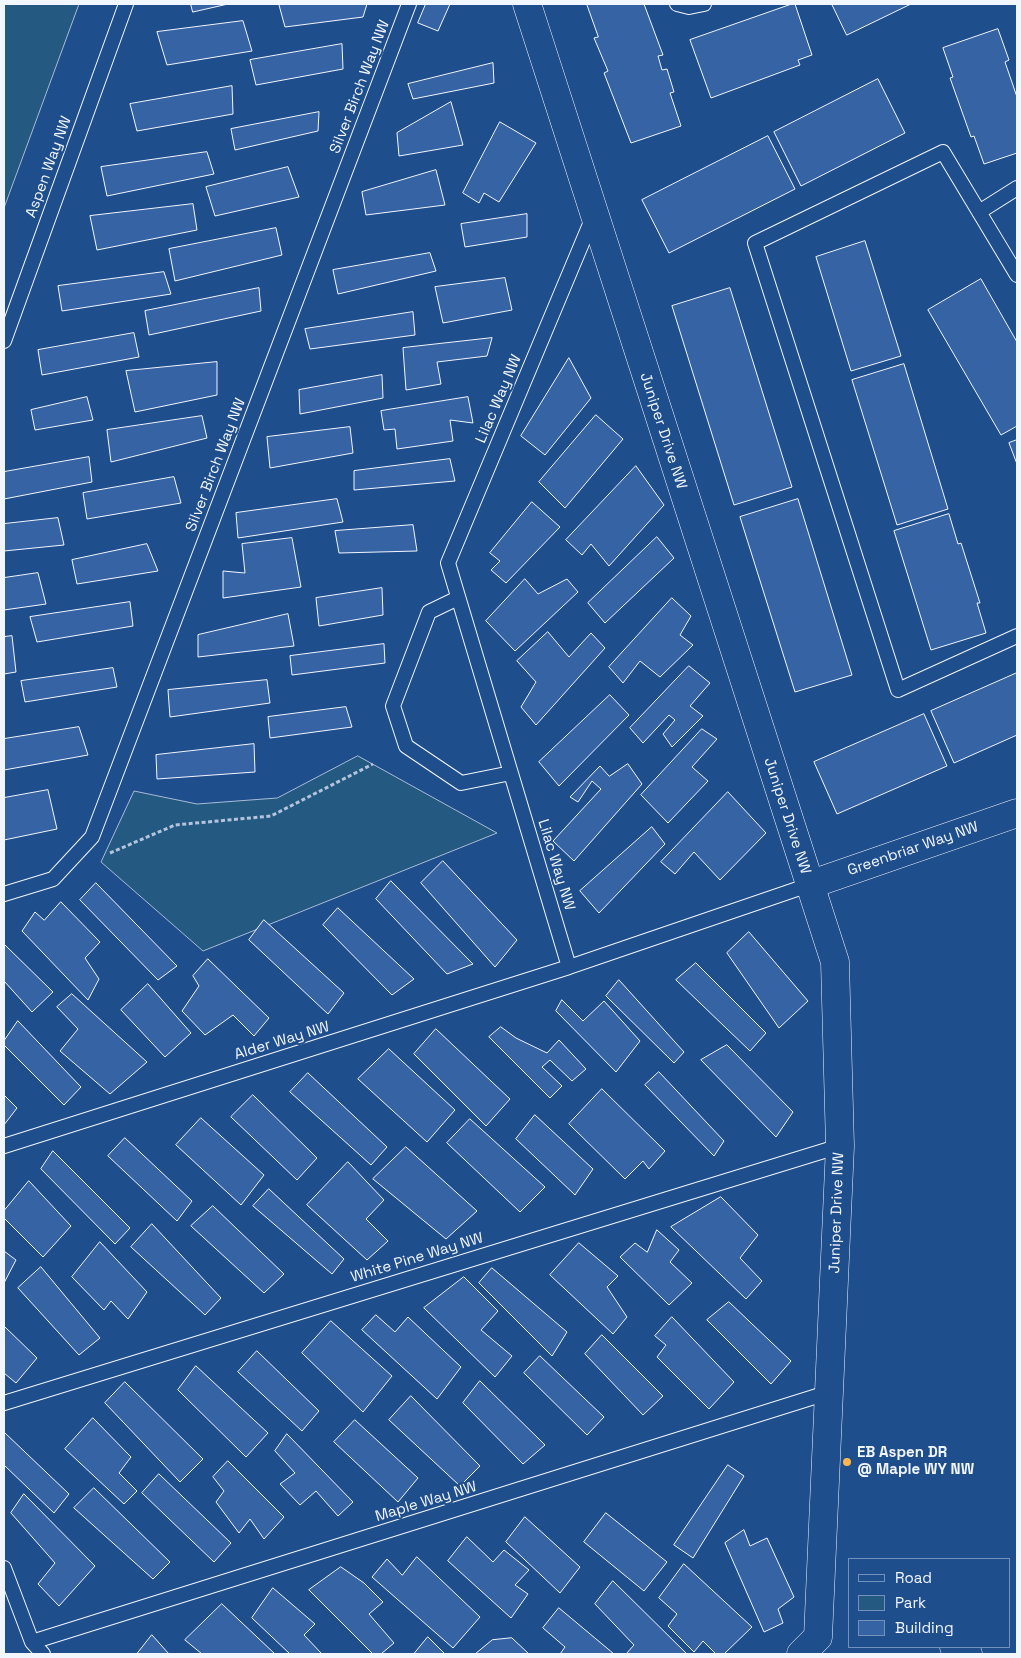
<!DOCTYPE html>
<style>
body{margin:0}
#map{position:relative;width:1021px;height:1658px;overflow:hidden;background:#1f4e8c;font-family:"Space Grotesk",sans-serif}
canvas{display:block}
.frame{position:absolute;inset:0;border:5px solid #f2f6ff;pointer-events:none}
.legend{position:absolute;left:848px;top:1558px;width:162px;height:90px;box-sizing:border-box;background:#1f4e8c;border:1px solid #7391ba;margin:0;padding:6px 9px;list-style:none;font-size:15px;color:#f2f6ff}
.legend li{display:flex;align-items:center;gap:10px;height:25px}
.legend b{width:25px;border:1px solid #7391ba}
</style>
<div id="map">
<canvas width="1021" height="1658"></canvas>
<div class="frame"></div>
<ul class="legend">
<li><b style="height:6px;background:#1f4e8c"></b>Road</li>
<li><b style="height:14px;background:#245a82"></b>Park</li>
<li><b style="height:14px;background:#3563a3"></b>Building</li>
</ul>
</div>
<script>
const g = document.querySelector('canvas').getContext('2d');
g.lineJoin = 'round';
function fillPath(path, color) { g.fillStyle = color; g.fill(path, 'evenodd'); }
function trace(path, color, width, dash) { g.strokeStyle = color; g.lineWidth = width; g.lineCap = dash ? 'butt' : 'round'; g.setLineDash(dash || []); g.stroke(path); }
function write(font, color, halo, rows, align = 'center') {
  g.font = font + ' "Space Grotesk",sans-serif'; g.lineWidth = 4; g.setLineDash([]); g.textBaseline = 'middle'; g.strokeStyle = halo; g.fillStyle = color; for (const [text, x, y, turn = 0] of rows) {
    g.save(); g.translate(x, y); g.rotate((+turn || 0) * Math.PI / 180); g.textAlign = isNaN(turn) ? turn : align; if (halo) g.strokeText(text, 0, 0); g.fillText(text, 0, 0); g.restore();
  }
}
const green = new Path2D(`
 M 4,4 L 79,4 L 4,208 Z
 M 358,756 L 497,833 L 203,951 L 101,862 L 134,791 L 197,804 L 277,798 Z`);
fillPath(green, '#245a82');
trace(green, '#a8bbd7', 1);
const building = new Path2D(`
 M 191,4 L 228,4 L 193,12 Z
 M 286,4 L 367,4 L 363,17 L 285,27 L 279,5 Z
 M 426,4 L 450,4 L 438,31 L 418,23 Z
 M 587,4 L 644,4 L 663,55 L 658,56 L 662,70 L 667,69 L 674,92 L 670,93 L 681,126 L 631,143 L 604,73 L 608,71 L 594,38 L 598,37 Z
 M 792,4 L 795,4 L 812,55 L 798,60 L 800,65 L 711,98 L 690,40 Z
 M 832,4 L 911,4 L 847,35 Z
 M 243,21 L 252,51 L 167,65 L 157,32 Z
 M 998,29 L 1009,60 L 1005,62 L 1017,97 L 1017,153 L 984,164 L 974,136 L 971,137 L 950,78 L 953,77 L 943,48 Z
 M 342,44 L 343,69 L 256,85 L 250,60 Z
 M 493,63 L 494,83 L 413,99 L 408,84 Z
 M 878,79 L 905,133 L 801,186 L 774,132 Z
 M 232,86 L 233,114 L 137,131 L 130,104 Z
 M 451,102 L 463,145 L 399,156 L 397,133 Z
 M 319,112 L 318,131 L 235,150 L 231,129 Z
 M 500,122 L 536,143 L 499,202 L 484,193 L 479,203 L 463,193 Z
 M 768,136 L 795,189 L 669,253 L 642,200 Z
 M 207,152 L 214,174 L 107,196 L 101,167 Z
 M 288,167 L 299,197 L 215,216 L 206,187 Z
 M 436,170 L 445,205 L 366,215 L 362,192 Z
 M 193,204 L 197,230 L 97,250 L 90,216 Z
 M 527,214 L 527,237 L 465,247 L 461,224 Z
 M 276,228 L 282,255 L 175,281 L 169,249 Z
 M 865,241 L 901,356 L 851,371 L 816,257 Z
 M 430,253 L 436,271 L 338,294 L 333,270 Z
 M 164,272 L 171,294 L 62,311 L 58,286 Z
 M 505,278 L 512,310 L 443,323 L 435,287 Z
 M 981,279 L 1017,342 L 1017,426 L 1001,435 L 928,310 Z
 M 259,288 L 261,311 L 149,335 L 145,311 Z
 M 730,288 L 792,487 L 734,505 L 672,306 Z
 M 413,312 L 415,335 L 310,349 L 305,329 Z
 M 134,333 L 139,357 L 42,375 L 38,350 Z
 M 492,338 L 487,356 L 437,362 L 441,384 L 406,390 L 403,348 Z
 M 569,358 L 591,398 L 545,455 L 521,436 Z
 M 217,362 L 217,395 L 135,412 L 126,371 Z
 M 904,364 L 948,509 L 897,525 L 852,380 Z
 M 382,375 L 383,398 L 300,414 L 299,390 Z
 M 87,397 L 93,420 L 35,430 L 31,410 Z
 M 468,397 L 473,423 L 450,420 L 453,441 L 397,449 L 395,429 L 384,430 L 381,411 Z
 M 596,415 L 623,439 L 565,508 L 539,482 Z
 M 202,416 L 207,438 L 111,462 L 107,430 Z
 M 350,427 L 353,453 L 270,468 L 267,437 Z
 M 1017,440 L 1017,464 L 1009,443 Z
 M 89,457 L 92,482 L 4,499 L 4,472 Z
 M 450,459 L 455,481 L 354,490 L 354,471 Z
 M 636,466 L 664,505 L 609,566 L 591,544 L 582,555 L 566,540 Z
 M 174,477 L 181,503 L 87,519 L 83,493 Z
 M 337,499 L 343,522 L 238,538 L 236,513 Z
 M 798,499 L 852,675 L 795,692 L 740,517 Z
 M 532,502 L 560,527 L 506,583 L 491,570 L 500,561 L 490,553 Z
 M 949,514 L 958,544 L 961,543 L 980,603 L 977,603 L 986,633 L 931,650 L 894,531 Z
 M 58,518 L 64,545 L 4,551 L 4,524 Z
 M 413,525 L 417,551 L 339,553 L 335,531 Z
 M 657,537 L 674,558 L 605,623 L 588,603 Z
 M 292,538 L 301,587 L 223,598 L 223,571 L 245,573 L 242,544 Z
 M 147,544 L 158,571 L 77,584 L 72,560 Z
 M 38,573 L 46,604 L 4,610 L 4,578 Z
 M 525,579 L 538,594 L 567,579 L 578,592 L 515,651 L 486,621 Z
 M 382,588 L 383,615 L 319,626 L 316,598 Z
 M 672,598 L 691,616 L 680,635 L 693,645 L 660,677 L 640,661 L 623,683 L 609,667 Z
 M 130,602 L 133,626 L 37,642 L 30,617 Z
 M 288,614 L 294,646 L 198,657 L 198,635 Z
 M 548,632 L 569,657 L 591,633 L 605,648 L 536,725 L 521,707 L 536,682 L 517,661 Z
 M 12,636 L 16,672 L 4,674 L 4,637 Z
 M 384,644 L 385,663 L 292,675 L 290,656 Z
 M 689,666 L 710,683 L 690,706 L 703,716 L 672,747 L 663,734 L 675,720 L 669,715 L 643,743 L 630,728 Z
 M 113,668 L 117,687 L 25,702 L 21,681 Z
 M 1017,673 L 1017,735 L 954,763 L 931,711 Z
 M 267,680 L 270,703 L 170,717 L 168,690 Z
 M 610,695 L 629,715 L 559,786 L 539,762 Z
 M 346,707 L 352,727 L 270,738 L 268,717 Z
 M 924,714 L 947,766 L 837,814 L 814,762 Z
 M 79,727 L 88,755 L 4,770 L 4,739 Z
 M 702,729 L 717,739 L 692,767 L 708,781 L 668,823 L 641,795 Z
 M 254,744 L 255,772 L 157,779 L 156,755 Z
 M 628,764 L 642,784 L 574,861 L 553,841 L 601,789 L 592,781 L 578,802 L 570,797 L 600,766 L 609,776 Z
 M 48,790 L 57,829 L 4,840 L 4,798 Z
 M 728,792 L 766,833 L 720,880 L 694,852 L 675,874 L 661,862 Z
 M 652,827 L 665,844 L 599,913 L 580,891 Z
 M 443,861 L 517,940 L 495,967 L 421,883 Z
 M 391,881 L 473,964 L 447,974 L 376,899 Z
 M 96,883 L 177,966 L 158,980 L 80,900 Z
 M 61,902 L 100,942 L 85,958 L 99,979 L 88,1000 L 22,931 L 35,912 L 44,920 Z
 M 338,908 L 414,979 L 392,995 L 323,925 Z
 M 264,920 L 344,993 L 328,1014 L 249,940 Z
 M 749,932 L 808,1001 L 779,1028 L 727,953 Z
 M 4,944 L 53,992 L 32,1012 L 4,981 Z
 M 208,959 L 269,1018 L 254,1036 L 233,1015 L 205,1035 L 182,1011 L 199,986 L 193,976 Z
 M 696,963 L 766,1033 L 750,1051 L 676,980 Z
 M 619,980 L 684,1052 L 674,1063 L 606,996 Z
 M 148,984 L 191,1033 L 165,1057 L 121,1010 Z
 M 72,994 L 147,1062 L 110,1094 L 60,1051 L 78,1029 L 57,1007 Z
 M 562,1000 L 583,1021 L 604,1001 L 640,1041 L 616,1072 L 556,1011 Z
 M 18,1021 L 81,1087 L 64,1105 L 4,1045 L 4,1041 Z
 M 501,1027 L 516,1038 L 547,1053 L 559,1040 L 586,1069 L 572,1081 L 550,1060 L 542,1067 L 562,1086 L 550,1098 L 489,1037 Z
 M 436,1029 L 510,1099 L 486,1126 L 414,1054 Z
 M 727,1045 L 793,1112 L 776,1137 L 701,1060 Z
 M 389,1049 L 455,1110 L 427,1142 L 358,1079 Z
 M 659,1072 L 724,1141 L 714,1156 L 645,1085 Z
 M 308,1073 L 387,1147 L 371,1165 L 290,1092 Z
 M 602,1089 L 665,1151 L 649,1169 L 643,1161 L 625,1179 L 569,1124 Z
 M 4,1095 L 17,1108 L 4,1125 Z
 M 253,1095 L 317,1158 L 297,1180 L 231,1117 Z
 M 535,1115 L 593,1169 L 575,1195 L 516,1139 Z
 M 201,1118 L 264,1175 L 241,1205 L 176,1145 Z
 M 470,1119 L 545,1187 L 520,1212 L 447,1143 Z
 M 125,1138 L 192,1201 L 177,1221 L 108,1156 Z
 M 406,1147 L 477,1211 L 446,1239 L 373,1179 Z
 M 53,1151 L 130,1228 L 115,1244 L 41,1169 Z
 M 348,1162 L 384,1200 L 366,1219 L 388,1241 L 367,1260 L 307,1205 Z
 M 29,1181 L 71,1226 L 43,1257 L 4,1218 L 4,1211 Z
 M 269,1189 L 344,1259 L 332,1274 L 253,1206 Z
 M 721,1197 L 758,1235 L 740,1258 L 762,1281 L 746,1299 L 671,1227 Z
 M 213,1206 L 284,1274 L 264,1293 L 191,1226 Z
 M 152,1224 L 221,1298 L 205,1315 L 131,1247 Z
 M 657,1230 L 679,1250 L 670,1262 L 692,1283 L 669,1305 L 620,1257 L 635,1243 L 647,1252 Z
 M 100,1242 L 147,1292 L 128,1319 L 111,1301 L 104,1310 L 72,1277 Z
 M 579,1243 L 618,1276 L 607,1287 L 627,1317 L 613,1334 L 550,1275 Z
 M 4,1251 L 16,1260 L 4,1283 Z
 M 41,1267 L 100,1338 L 79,1355 L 18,1288 Z
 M 492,1268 L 567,1332 L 552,1356 L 479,1283 Z
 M 464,1277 L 498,1311 L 481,1330 L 512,1356 L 495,1377 L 424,1308 Z
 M 729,1302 L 791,1361 L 771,1384 L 707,1320 Z
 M 376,1315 L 395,1332 L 408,1317 L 461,1367 L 437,1399 L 362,1330 Z
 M 672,1317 L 734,1382 L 709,1409 L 657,1357 L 666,1345 L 655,1336 Z
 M 331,1321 L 392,1376 L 363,1412 L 302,1353 Z
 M 4,1326 L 37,1358 L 16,1383 L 4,1373 Z
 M 602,1335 L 663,1396 L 643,1415 L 585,1354 Z
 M 257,1351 L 319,1411 L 302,1431 L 238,1372 Z
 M 540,1356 L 604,1417 L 587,1435 L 524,1373 Z
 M 196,1366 L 268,1433 L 246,1457 L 178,1390 Z
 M 480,1381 L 545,1445 L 523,1464 L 463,1403 Z
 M 125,1382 L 203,1459 L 180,1482 L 105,1403 Z
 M 411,1396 L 480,1466 L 460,1486 L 389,1420 Z
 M 93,1418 L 131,1457 L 119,1473 L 137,1491 L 124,1504 L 65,1449 Z
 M 355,1420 L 418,1478 L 398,1502 L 334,1442 Z
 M 4,1432 L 69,1494 L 54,1513 L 4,1465 Z
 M 287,1434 L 353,1502 L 338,1516 L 316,1491 L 300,1505 L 280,1484 L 295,1473 L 275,1451 Z
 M 228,1461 L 284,1517 L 264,1539 L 250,1519 L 239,1533 L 216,1502 L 224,1491 L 213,1477 Z
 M 728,1465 L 744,1476 L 693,1558 L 674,1545 Z
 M 159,1474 L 231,1543 L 214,1562 L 142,1493 Z
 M 94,1488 L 170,1562 L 153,1579 L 74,1508 Z
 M 24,1494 L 95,1566 L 59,1606 L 38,1584 L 55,1563 L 11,1513 Z
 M 606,1513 L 667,1562 L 644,1591 L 584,1542 Z
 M 525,1517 L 580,1567 L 560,1593 L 506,1542 Z
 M 744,1530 L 750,1546 L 767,1538 L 794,1597 L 778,1609 L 783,1623 L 764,1632 L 725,1543 Z
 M 467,1537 L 493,1562 L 504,1550 L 529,1570 L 515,1585 L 528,1594 L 511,1618 L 448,1561 Z
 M 417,1557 L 480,1617 L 453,1648 L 372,1577 L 387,1559 L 402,1575 Z
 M 684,1564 L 752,1627 L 724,1654 L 716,1654 L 703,1641 L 694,1652 L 668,1626 L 677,1614 L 659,1598 Z
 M 341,1567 L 364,1583 L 383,1602 L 369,1614 L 394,1643 L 381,1654 L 373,1654 L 309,1590 Z
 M 613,1581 L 687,1654 L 626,1654 L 634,1645 L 595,1604 Z
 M 273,1588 L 315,1624 L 304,1635 L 322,1654 L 290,1654 L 252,1618 Z
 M 222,1604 L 275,1654 L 202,1654 L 185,1640 Z
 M 559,1608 L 614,1654 L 560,1654 L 565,1647 L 543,1628 Z
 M 152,1635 L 169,1654 L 137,1654 Z
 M 428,1637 L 445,1654 L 414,1654 Z
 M 512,1638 L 529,1654 L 475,1654 L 492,1640 Z`);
fillPath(building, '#3563a3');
trace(building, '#f2f6ff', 1);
const lane = new Path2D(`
 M 677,4 L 689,7 L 704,4
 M 979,212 L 1017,188
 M 1017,275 L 943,152 L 755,243 L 898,690 L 1017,636
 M 4,341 L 126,4
 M 458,598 L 429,612 L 393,706 L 406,746 L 461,783 L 511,773
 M 4,894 L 53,879 L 92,837 L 409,4
 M 569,967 L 448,563 L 593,217
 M 4,1146 L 569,967 L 809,885
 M 4,1403 L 840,1146
 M 4,1568 L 32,1642 L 43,1654
 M 32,1642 L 830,1392`);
const street = new Path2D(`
 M 527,4 L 835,962 L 840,1146 L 818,1637 L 801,1654
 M 809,885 L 1017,813
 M 954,1647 L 968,1654`);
trace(lane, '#f2f6ff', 16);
trace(street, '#f2f6ff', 29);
trace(new Path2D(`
 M 110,853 L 175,825 L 271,816 L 373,764`), '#b3c4dc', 3, [4, 2.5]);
trace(lane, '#1f4e8c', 14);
trace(street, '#1f4e8c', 28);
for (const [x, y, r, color] of [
 [847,1462,5,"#ffb74d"]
]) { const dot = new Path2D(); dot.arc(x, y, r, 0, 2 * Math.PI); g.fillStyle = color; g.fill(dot); trace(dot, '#1f4e8c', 2); }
write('15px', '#f2f6ff', '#1f4e8c', [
 ["Silver Birch Way NW",360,87,-69],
 ["Aspen Way NW",49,167,-70],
 ["Lilac Way NW",499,399,-67],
 ["Juniper Drive NW",663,431,72],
 ["Silver Birch Way NW",216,465,-69],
 ["Juniper Drive NW",787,816,72],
 ["Greenbriar Way NW",913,849,-19],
 ["Lilac Way NW",556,865,73],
 ["Alder Way NW",282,1041,-17],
 ["Juniper Drive NW",837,1213,-88],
 ["White Pine Way NW",417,1258,-17],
 ["Maple Way NW",426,1502,-17]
]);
write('bold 15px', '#f2f6ff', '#1f4e8c', [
 ["EB Aspen DR",857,1453],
 ["@ Maple WY NW",857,1470]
], 'left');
</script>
